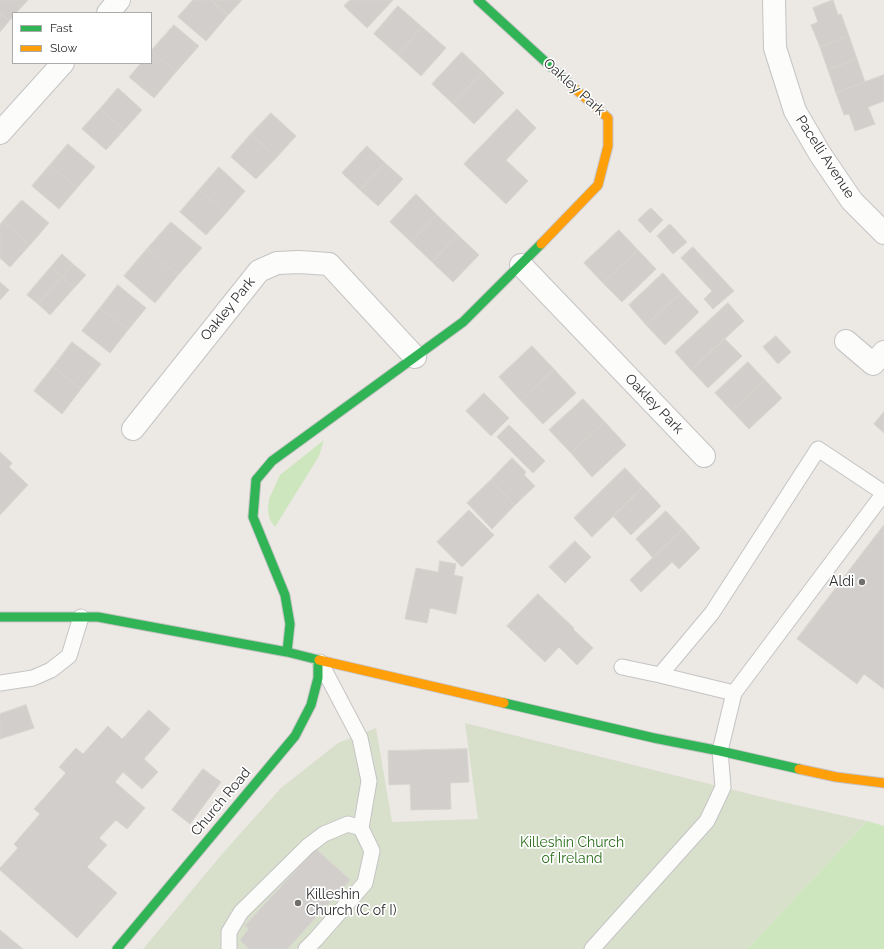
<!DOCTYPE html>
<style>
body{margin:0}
#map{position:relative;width:884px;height:949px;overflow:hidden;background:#ece8e4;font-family:Raleway,sans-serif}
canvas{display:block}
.legend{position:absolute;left:12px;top:12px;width:140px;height:52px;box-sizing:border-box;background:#fff;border:1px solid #ababab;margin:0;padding:5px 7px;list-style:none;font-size:12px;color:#2e2e2e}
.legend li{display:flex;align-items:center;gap:8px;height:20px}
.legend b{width:20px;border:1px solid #ababab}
</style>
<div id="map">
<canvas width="884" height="949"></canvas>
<ul class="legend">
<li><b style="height:5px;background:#30b455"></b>Fast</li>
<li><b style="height:5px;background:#ff9f0a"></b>Slow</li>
</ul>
</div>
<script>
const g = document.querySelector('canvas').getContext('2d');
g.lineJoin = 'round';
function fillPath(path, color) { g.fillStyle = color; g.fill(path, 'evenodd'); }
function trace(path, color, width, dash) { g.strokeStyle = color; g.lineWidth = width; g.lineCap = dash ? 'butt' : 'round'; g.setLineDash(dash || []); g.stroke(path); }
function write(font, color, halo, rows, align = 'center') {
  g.font = font + ' Raleway,sans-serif'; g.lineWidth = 3.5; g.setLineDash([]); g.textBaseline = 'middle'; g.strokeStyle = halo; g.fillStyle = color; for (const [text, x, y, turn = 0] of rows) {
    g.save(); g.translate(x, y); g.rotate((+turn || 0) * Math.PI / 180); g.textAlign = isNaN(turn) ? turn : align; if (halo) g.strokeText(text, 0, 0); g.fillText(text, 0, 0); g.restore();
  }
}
fillPath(new Path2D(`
 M 324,440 L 319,456 L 275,527 L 270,520 L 268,511 L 269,499 L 280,475 Z
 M 867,821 L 884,826 L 884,949 L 747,949 Z`), '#cee6be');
fillPath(new Path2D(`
 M 465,723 L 774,800 L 867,821 L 747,949 L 143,949 L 222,854 L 281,788 L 338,743 L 376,728 L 392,822 L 478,819 Z`), '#d8e0cc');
const building = new Path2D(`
 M 0,0 L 28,0 L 16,13 L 13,13 L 13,17 L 9,21 L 0,13 Z
 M 193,0 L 211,0 L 228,15 L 206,41 L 178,17 Z
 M 211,0 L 242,0 L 228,15 Z
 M 350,0 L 393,0 L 367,28 L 344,6 Z
 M 833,0 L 838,15 L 841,14 L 849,36 L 820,47 L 811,25 L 818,22 L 813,8 Z
 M 398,6 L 422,27 L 398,55 L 374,34 Z
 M 0,13 L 9,21 L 0,32 Z
 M 174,25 L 199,46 L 176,72 L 151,51 Z
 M 422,27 L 446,48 L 421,76 L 398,55 Z
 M 849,36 L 857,59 L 828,70 L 820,47 Z
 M 151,51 L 176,72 L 154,98 L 129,77 L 141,63 L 151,63 Z
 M 462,52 L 483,72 L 453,104 L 432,84 Z
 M 857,59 L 865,82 L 836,93 L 828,70 Z
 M 483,72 L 504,93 L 474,124 L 453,104 Z
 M 884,75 L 884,101 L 868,107 L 875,124 L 855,131 L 849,114 L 844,115 L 836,93 Z
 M 118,88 L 142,110 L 124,130 L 100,109 Z
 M 100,109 L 124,130 L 106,150 L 82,129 Z
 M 517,109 L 536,128 L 506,160 L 528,181 L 506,204 L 464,164 Z
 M 271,113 L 296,136 L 276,158 L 251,134 Z
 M 251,134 L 276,158 L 256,179 L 231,157 Z
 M 68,144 L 95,167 L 77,188 L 50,165 Z
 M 367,146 L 385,163 L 360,190 L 342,173 Z
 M 385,163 L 403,179 L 378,206 L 360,190 Z
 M 50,165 L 77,188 L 59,209 L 32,186 Z
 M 219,167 L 245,191 L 226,213 L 199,190 Z
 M 199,190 L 226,213 L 206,235 L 180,212 Z
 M 416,194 L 437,215 L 411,242 L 390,222 Z
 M 22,200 L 49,223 L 30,245 L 3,221 Z
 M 651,208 L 663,220 L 650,233 L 638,220 Z
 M 437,215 L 458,235 L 432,262 L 411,242 Z
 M 3,221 L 30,245 L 10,267 L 0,258 L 0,225 Z
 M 171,222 L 202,248 L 178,275 L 147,249 Z
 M 670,224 L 687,242 L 673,254 L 657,236 Z
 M 619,230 L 638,250 L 603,283 L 584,263 Z
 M 458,235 L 479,255 L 453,282 L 432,262 Z
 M 693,247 L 734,291 L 713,309 L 704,299 L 712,291 L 681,258 Z
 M 147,249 L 178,275 L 155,303 L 124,276 Z
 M 638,250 L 656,269 L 622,302 L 603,283 Z
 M 62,254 L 73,264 L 62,277 L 51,267 Z
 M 73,264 L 86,275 L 74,288 L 62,277 Z
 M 51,267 L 62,277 L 38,304 L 27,295 Z
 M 663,273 L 681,293 L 646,325 L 629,305 Z
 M 62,277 L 74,288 L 50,315 L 38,304 Z
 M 0,282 L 9,290 L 0,300 Z
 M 118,285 L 146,308 L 128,330 L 100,308 Z
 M 681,293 L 699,312 L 665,345 L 646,325 Z
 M 728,303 L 744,321 L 691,370 L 675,352 Z
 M 100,308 L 128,330 L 110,353 L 82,331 Z
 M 776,336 L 791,352 L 778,364 L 763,347 Z
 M 725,339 L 742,356 L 708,388 L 691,370 Z
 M 72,342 L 101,364 L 81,389 L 53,367 Z
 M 532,346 L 554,369 L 521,401 L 499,377 Z
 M 748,362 L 765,380 L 732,411 L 715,393 Z
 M 53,367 L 81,389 L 62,414 L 34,391 Z
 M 554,369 L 576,393 L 543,424 L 521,401 Z
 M 765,380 L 782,398 L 749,429 L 732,411 Z
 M 484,393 L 509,418 L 491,436 L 466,411 Z
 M 583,399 L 605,422 L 571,453 L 549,430 Z
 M 884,412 L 884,433 L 874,424 Z
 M 605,422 L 626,445 L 592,477 L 571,453 Z
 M 509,425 L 545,461 L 533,473 L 497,437 Z
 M 0,452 L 12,463 L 9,467 L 28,485 L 0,515 Z
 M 512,458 L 526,472 L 524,475 L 535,486 L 515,505 L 491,480 Z
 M 625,468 L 643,487 L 592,537 L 574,518 Z
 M 491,480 L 515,505 L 492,529 L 467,503 Z
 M 643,487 L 661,506 L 631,535 L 613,516 Z
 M 469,510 L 494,535 L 462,567 L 437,542 Z
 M 666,511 L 683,529 L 653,558 L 636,539 Z
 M 884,525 L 884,689 L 864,674 L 857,684 L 797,639 Z
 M 683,529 L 700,548 L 679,569 L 672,562 L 641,592 L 630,580 Z
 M 575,541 L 591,557 L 565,583 L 549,567 Z
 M 440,561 L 456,564 L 454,575 L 463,577 L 456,614 L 430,608 L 427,623 L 405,619 L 416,568 L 438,572 Z
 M 538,594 L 574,628 L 573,629 L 593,648 L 577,665 L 559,647 L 545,662 L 507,626 Z
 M 26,705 L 34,728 L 0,739 L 0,714 Z
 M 149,710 L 170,729 L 144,759 L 158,772 L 142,789 L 123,772 L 115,782 L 145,808 L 127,829 L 116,820 L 99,838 L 107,845 L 87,867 L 117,893 L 77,938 L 0,870 L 0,868 L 18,848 L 14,844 L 40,814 L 34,809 L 66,773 L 59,767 L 76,748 L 83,754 L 108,726 L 122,739 Z
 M 467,749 L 469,782 L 450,783 L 451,809 L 411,810 L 410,784 L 389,785 L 388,751 Z
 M 203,769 L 221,782 L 190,824 L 172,810 Z
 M 316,849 L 350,880 L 287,949 L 249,949 L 240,940 L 249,929 L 245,926 Z
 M 0,930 L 23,949 L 0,949 Z`);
fillPath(building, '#d1cecb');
trace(building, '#d7d4d0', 1);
const lane = new Path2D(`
 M 660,675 L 712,613 L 818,449 L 884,493 L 734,693
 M 0,683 L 33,678 L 51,670 L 69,656 L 81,617
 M 229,949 L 229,932 L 241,912 L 308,846 L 324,834 L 348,824 L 361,828
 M 306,949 L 316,939 L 365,883 L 372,851 L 361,828 L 369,781 L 360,738 L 320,662
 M 592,949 L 707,821 L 717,800 L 723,787 L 720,751 L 734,693 L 660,675 L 622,667`);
const street = new Path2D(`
 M 774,0 L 775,48 L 795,111 L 820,154 L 852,201 L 884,233
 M 108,13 L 119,0
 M 0,133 L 63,63
 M 521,265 L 704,456
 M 846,341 L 873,364 L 884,352
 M 133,429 L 259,271 L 277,263 L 299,262 L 329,264 L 415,357`);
const fast = new Path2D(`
 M 478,0 L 573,87
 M 0,617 L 98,617 L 287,652 L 319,660
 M 287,652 L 290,624 L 285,595 L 253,517 L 256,480 L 272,461 L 463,322 L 541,244
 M 504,703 L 654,738 L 720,751 L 799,769
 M 117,949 L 295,736 L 311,705 L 318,678 L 318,660`);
const slow = new Path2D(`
 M 541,244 L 598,185 L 608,146 L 608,118 L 573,87
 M 319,660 L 504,703
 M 799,769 L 836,777 L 884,783`);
trace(lane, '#c5c4c5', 17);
trace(street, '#c5c4c5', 24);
trace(fast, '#c5c4c5', 11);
trace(slow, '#c5c4c5', 11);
trace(lane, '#fcfcfb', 15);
trace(street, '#fcfcfb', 22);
trace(fast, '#30b455', 9);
trace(slow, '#ff9f0a', 9);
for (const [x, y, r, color] of [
 [862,582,4,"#706f6e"],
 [298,903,4,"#706f6e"]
]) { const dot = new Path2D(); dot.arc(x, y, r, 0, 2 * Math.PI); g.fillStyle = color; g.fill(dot); trace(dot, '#fff', 1.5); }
write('14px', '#2e2e2e', '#fff', [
 ["Oakley Park",574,87,42],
 ["Pacelli Avenue",825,157,57],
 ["Oakley Park",228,309,-51],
 ["Oakley Park",654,404,46],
 ["Church Road",221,802,-50]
]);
write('14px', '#2e2e2e', '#fff', [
 ["Aldi",854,582],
 ["Killeshin",306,895,"left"],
 ["Church (C of I)",306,911,"left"]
], 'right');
write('14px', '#2c6e1b', '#fff', [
 ["Killeshin Church",572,843],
 ["of Ireland",572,859]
]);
</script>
